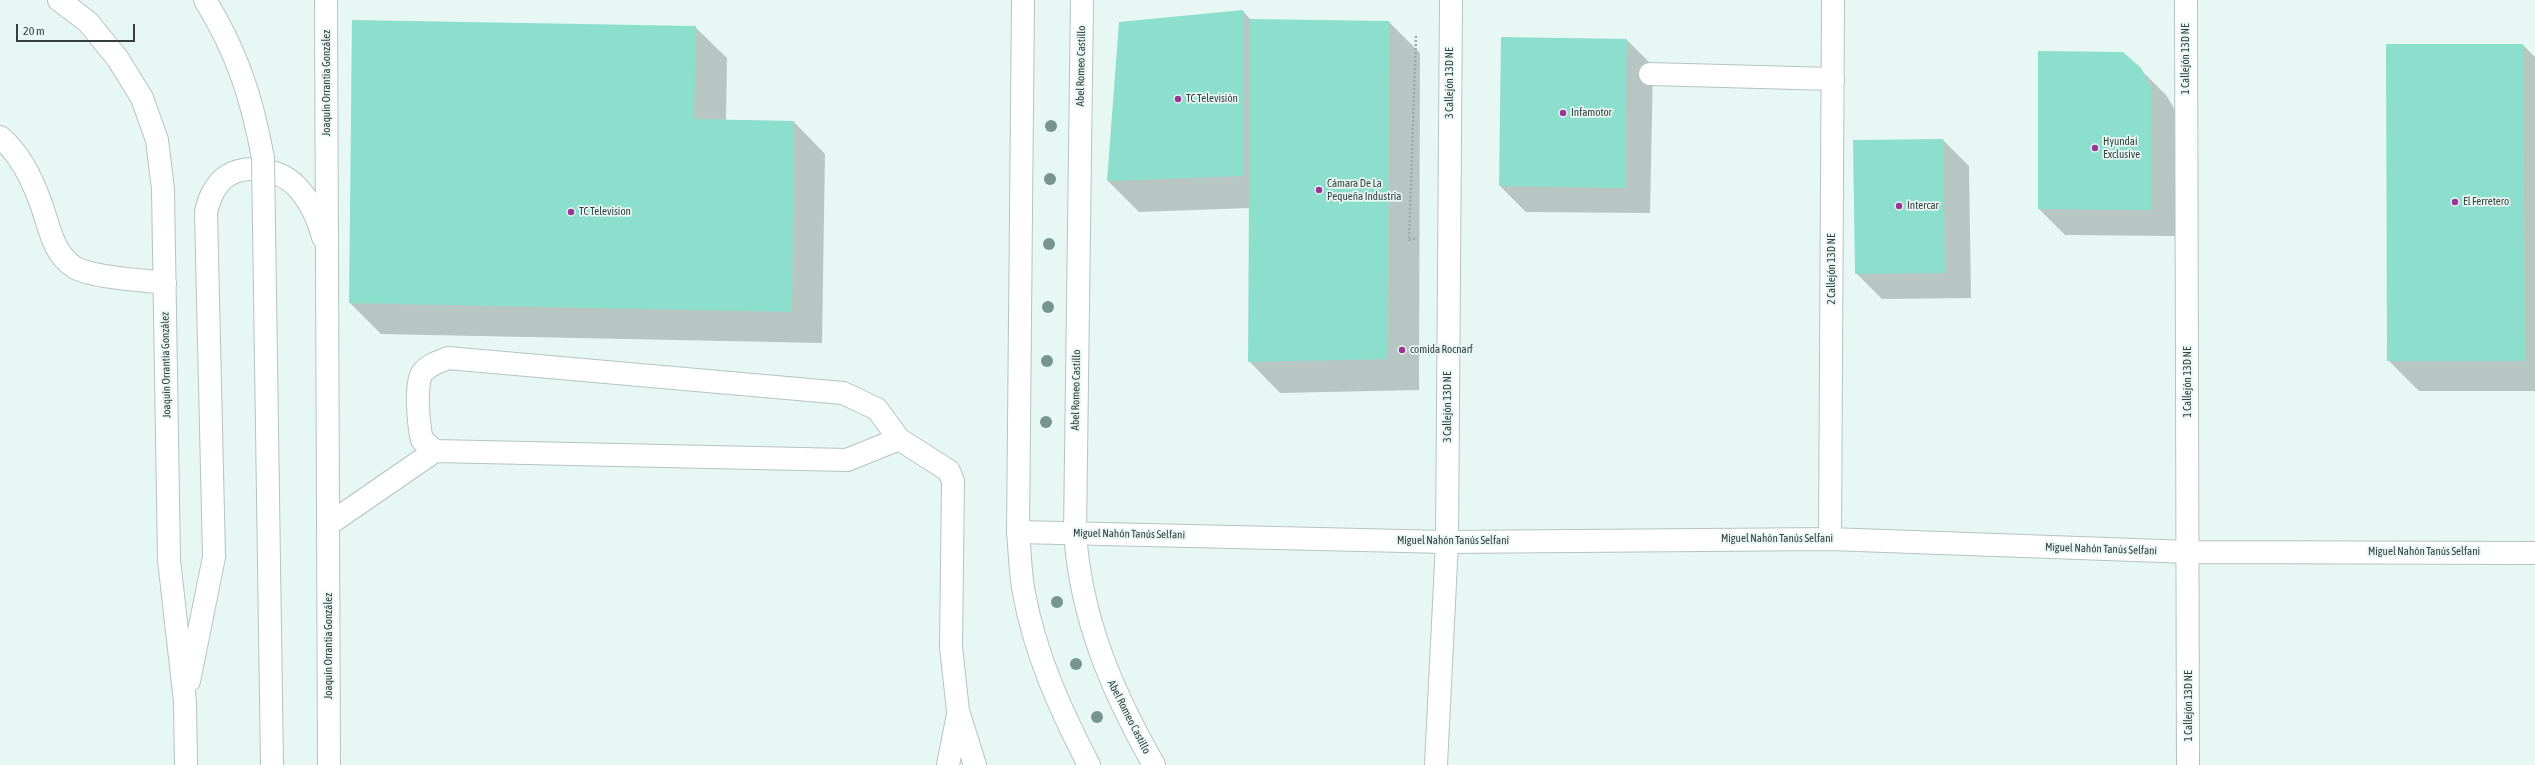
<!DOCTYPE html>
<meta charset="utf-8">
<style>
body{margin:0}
#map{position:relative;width:2535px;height:765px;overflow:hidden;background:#e7f8f4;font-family:"Asap Condensed",sans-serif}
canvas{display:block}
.scale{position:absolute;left:16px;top:24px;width:119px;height:18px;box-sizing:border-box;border:2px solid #373e3c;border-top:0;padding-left:5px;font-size:12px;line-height:14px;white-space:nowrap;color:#373e3c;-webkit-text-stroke:3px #e7f8f4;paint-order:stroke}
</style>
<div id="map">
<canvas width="2535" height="765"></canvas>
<div class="scale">20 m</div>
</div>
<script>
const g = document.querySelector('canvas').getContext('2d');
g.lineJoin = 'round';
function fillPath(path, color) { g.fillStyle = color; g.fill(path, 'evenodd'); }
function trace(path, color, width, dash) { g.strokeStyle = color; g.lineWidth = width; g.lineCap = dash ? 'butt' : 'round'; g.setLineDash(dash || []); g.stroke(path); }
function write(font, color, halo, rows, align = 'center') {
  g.font = font + ' "Asap Condensed",sans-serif'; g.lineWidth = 3.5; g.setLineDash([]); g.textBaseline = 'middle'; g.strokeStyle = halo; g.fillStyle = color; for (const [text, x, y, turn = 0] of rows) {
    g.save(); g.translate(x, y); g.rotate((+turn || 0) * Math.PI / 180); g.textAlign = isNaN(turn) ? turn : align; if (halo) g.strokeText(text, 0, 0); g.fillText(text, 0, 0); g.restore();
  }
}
fillPath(new Path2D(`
 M 1243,11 L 1251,20 L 1389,22 L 1420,53 L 1419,390 L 1280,393 L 1249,361 L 1250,208 L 1139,212 L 1108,181 Z
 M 353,21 L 695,27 L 727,58 L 726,121 L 794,122 L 825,154 L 822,343 L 381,334 L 350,303 Z
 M 1627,40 L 1653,66 L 1650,213 L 1526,212 L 1500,186 Z
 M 2387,45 L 2523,45 L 2535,57 L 2535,391 L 2419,391 L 2388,360 Z
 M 2140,69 L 2166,95 L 2177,113 L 2176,236 L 2065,235 L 2039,209 Z
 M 1943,140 L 1969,166 L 1971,298 L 1882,299 L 1856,273 Z`), '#0003');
fillPath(new Path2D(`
 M 1243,10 L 1243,176 L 1107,181 L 1119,22 Z
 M 1250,19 L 1389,21 L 1388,359 L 1248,362 Z
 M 352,20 L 696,26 L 694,119 L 794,121 L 792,312 L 349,303 Z
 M 1501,37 L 1627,39 L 1625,188 L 1499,186 Z
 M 2386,44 L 2523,44 L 2525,361 L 2387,361 Z
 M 2038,51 L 2123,52 L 2141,68 L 2151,87 L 2151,210 L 2038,209 Z
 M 1943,139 L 1945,273 L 1855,274 L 1853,140 Z`), '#8cdecd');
const lane = new Path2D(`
 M 1650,74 L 1833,79
 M 0,137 C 20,154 31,177 40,201 C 49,224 52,253 74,267 C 91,278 144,280 165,283
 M 899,439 L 847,460 L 435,451 L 422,440 C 419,427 414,382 423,372 C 430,364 439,362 448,358 L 843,393 L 877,409 L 899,439 L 949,471 L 953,481 L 951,647 L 958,711 L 975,765
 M 329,524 L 435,451
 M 948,765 L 958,714`);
const street = new Path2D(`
 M 2186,0 L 2188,765
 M 1018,532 L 1447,542 L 1830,539 L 2189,552 L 2535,553
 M 1830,539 L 1833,0
 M 1436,765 L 1447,542 L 1451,0`);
const secondary = new Path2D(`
 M 1023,0 L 1018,532 C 1020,552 1020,573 1024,593 C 1035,654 1061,711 1089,765
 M 1082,0 L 1075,533 C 1081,619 1112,691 1154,765`);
const primary = new Path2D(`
 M 59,0 L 88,22 L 118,59 L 142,98 L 157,140 L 163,189 L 169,560 L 185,702 L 186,765
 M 205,0 C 237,52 252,98 263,158
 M 326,0 L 329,765
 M 189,681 L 214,557 L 206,212 C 209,200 212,191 220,182 C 239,161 279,168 296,186 C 310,200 318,219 323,237`);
trace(lane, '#b4c4c0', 24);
trace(street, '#b4c4c0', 24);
trace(secondary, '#b4c4c0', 24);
trace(primary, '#b4c4c0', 24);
trace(new Path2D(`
 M 1416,36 L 1409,240 L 1417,238`), '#9ca9a6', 2.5, [2, 2]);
trace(lane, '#fff', 22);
trace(street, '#fff', 22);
trace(secondary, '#fff', 22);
trace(primary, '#fff', 22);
const primaryBridge = new Path2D(`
 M 263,158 L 272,765`);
trace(primaryBridge, '#b4c4c0', 24, []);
trace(primaryBridge, '#fff', 22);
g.fillStyle = '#77948e';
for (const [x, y] of [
 [1051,126],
 [1050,179],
 [1049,244],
 [1048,307],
 [1047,361],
 [1046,422],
 [1057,602],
 [1076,664],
 [1097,717]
]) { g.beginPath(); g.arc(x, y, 6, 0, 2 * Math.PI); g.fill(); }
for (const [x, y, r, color] of [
 [1178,99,4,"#9b3497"],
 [1563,113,4,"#9b3497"],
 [2095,148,4,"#9b3497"],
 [1319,190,4,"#9b3497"],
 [2455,202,4,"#9b3497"],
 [1899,206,4,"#9b3497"],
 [571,212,4,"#9b3497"],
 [1402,350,4,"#9b3497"]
]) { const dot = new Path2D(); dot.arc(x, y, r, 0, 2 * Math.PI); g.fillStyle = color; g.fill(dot); trace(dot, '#e7f8f4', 1.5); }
write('11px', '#373e3c', '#e7f8f4', [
 ["1 Callejón 13D NE",2186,59,-90],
 ["Abel Romeo Castillo",1081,66,-89],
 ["Joaquín Orrantia González",327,83,-90],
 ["3 Callejón 13D NE",1450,83,-90],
 ["2 Callejón 13D NE",1832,269,-90],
 ["Joaquín Orrantia González",166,365,-91],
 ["1 Callejón 13D NE",2188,382,-90],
 ["Abel Romeo Castillo",1076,390,-89],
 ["3 Callejón 13D NE",1448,407,-90],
 ["Miguel Nahón Tanús Selfani",1129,534,1],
 ["Miguel Nahón Tanús Selfani",1777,539],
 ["Miguel Nahón Tanús Selfani",1453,541],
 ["Miguel Nahón Tanús Selfani",2101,549,2],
 ["Miguel Nahón Tanús Selfani",2424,552],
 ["Joaquín Orrantia González",329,646,-90],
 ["1 Callejón 13D NE",2189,706,-90],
 ["Abel Romeo Castillo",1129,717,63]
]);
write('11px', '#373e3c', '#e7f8f4', [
 ["TC Televisión",1186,99],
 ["Infamotor",1571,113],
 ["Hyundai",2103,142],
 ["Exclusive",2103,155],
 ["Cámara De La",1327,184],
 ["Pequeña Industria",1327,197],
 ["El Ferretero",2463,202],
 ["Intercar",1907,206],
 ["TC Television",579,212],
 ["comida Rocnarf",1410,350]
], 'left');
</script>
